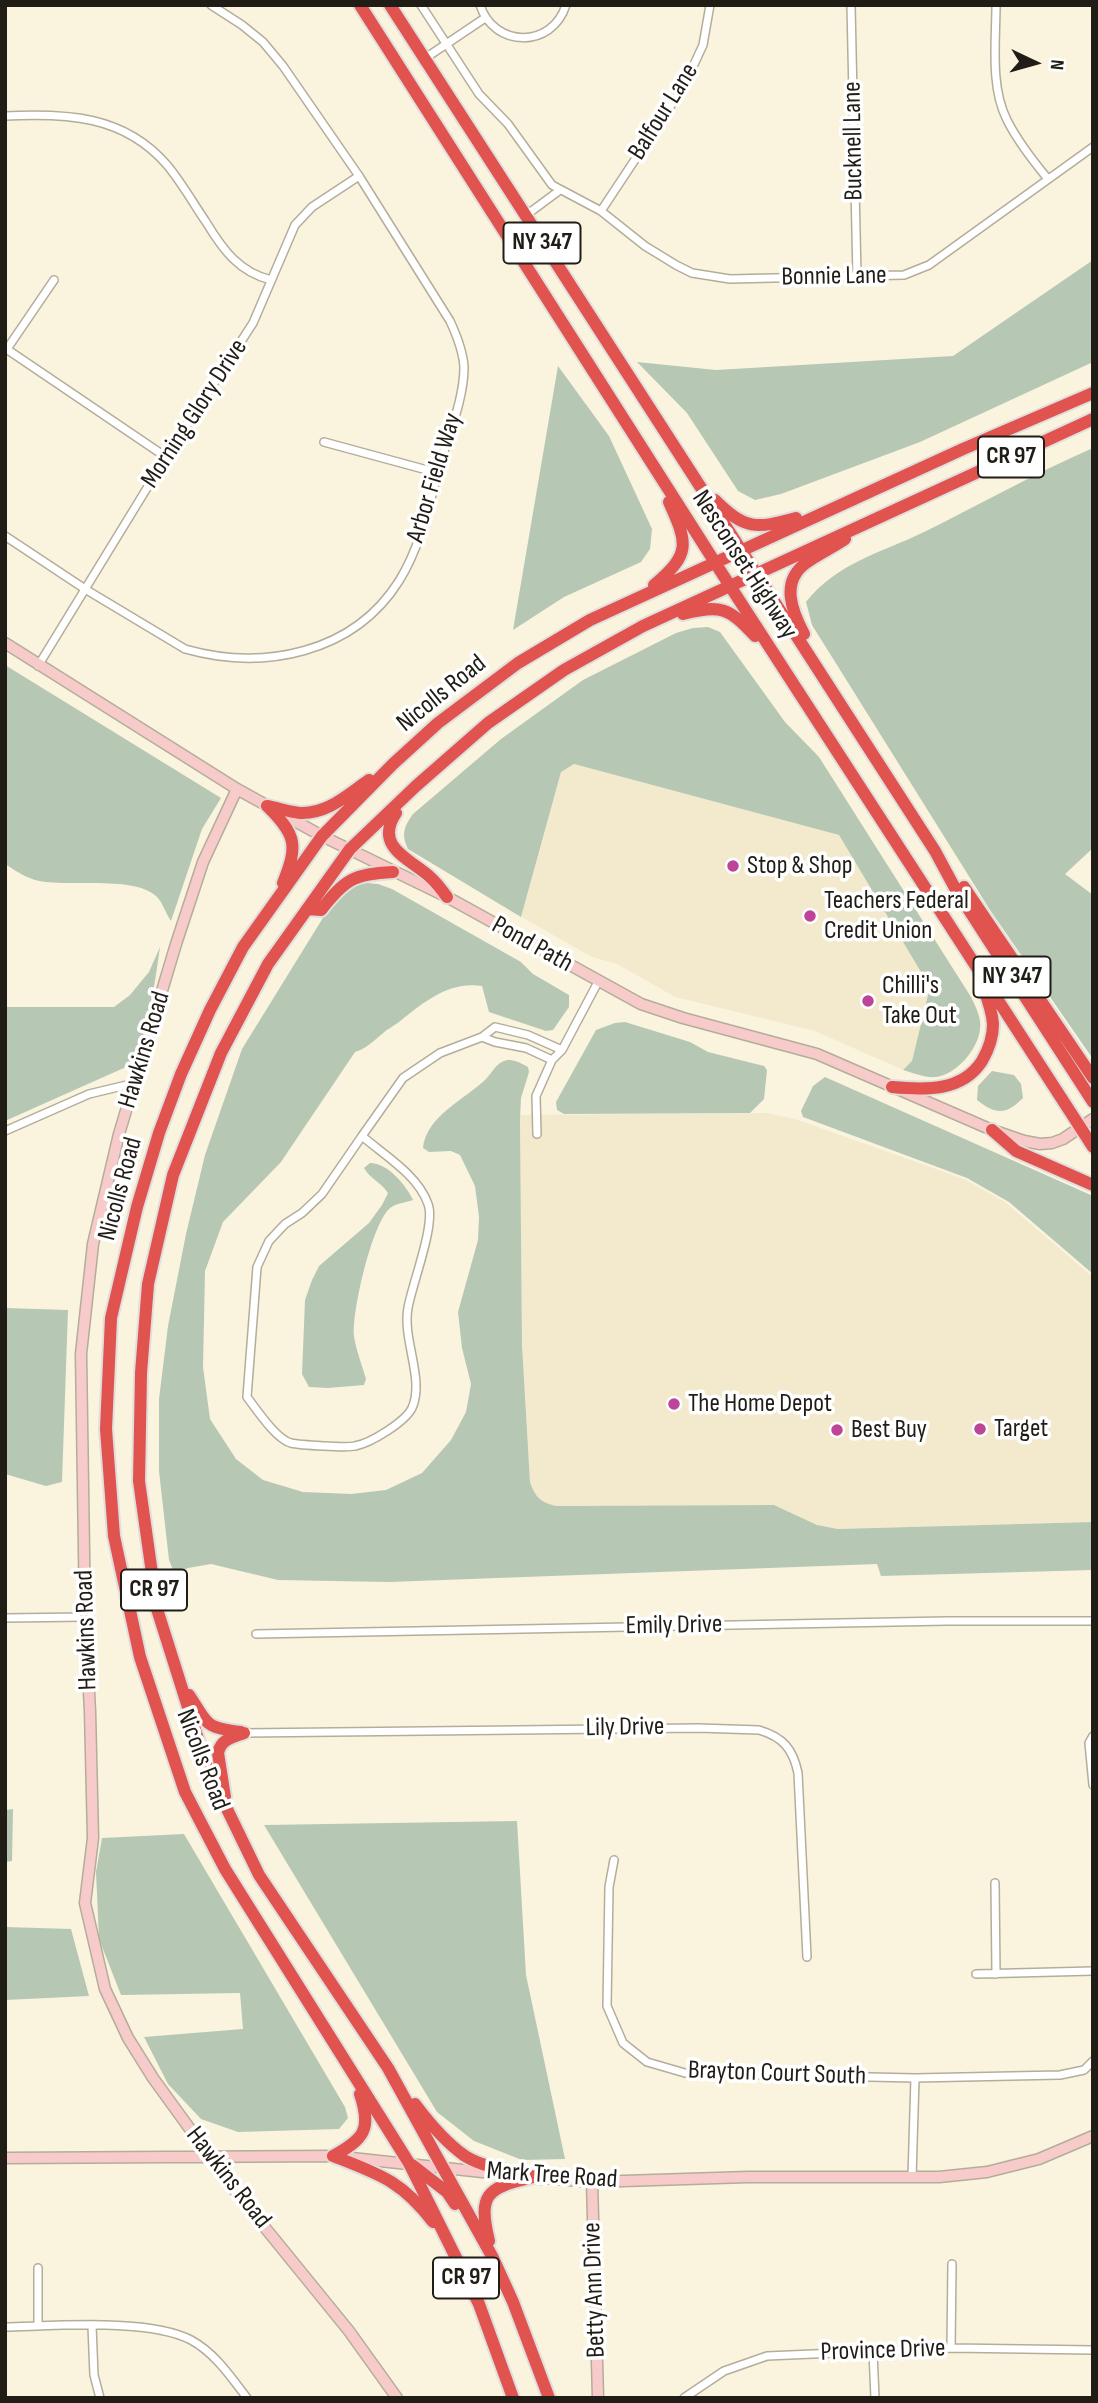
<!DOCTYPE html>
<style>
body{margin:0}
#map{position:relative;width:1098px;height:2403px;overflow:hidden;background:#faf4df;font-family:"Sofia Sans Condensed",sans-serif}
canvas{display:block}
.frame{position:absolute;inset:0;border:7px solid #201d16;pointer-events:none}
.north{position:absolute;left:1000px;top:28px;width:70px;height:70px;-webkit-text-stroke:5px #fff;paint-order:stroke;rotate:95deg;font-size:19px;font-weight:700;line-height:28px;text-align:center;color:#201d16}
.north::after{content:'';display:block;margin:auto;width:24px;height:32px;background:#201d16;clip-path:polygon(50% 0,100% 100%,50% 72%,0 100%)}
</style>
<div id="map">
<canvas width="1098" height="2403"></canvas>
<div class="frame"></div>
<div class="north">N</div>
</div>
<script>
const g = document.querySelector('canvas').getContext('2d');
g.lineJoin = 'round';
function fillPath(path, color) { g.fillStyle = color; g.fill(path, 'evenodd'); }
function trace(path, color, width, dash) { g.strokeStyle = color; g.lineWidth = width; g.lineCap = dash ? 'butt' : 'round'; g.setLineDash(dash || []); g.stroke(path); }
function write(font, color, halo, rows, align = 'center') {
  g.font = font + ' "Sofia Sans Condensed",sans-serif'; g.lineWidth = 7; g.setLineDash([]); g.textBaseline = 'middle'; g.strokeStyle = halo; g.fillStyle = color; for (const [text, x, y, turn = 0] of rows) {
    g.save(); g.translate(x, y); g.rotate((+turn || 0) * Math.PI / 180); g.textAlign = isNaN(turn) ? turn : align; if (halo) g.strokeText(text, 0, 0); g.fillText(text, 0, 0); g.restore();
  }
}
fillPath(new Path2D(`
 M 574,764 L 839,835 L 931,987 L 912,1061 L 903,1070 L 815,1031 L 675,997 L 617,964 L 592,957 L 521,917 L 561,772 Z
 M 767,1113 L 795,1119 L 964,1179 L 1005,1202 L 1093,1277 L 1093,1522 L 838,1529 L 817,1525 L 774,1505 L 557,1506 L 544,1504 L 534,1494 L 530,1482 L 522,1340 L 520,1115 Z`), '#f3eace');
fillPath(new Path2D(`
 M 1093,260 L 1093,362 L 920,442 L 781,494 L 755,500 L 738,491 L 687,413 L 637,362 L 716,370 L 953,356 Z
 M 558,366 L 609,436 L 652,529 L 650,549 L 641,562 L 564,597 L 513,630 Z
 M 1093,448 L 1093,848 L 1065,874 L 1093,895 L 1093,1059 L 990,910 L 812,625 L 806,602 C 838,562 881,553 924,532 C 981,504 1035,473 1093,448 Z
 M 708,627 L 720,632 L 785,722 L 819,757 L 971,997 C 976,1008 982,1018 980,1030 C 977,1050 957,1074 936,1077 C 925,1078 913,1073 903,1070 L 912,1061 L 930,987 L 839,835 L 574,764 L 561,772 L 521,917 L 408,849 C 401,834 404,827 413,814 L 501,739 L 583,680 L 676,633 L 693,628 Z
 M 5,665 L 221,798 L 202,829 L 171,921 C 166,914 163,903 157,897 C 136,875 68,887 39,881 C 26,878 16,871 5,864 Z
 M 367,883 L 378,884 L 392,889 L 521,962 L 533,974 L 569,995 L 569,1007 L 553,1030 L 546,1031 L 489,1012 L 482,986 C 448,981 423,1003 399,1022 C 394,1026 387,1029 382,1034 C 372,1042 367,1048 355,1052 L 281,1162 L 223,1222 L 205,1271 L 203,1367 L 210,1419 L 236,1459 L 263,1480 L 303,1492 L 351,1494 L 386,1490 L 422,1473 L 451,1440 L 466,1412 L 471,1384 L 462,1348 L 458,1312 L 478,1240 L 479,1217 L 475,1186 L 460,1155 L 451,1151 L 429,1152 L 423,1148 C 426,1117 463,1100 484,1081 C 490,1076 495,1065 502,1062 C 511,1057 520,1063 528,1067 L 529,1072 L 521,1098 L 520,1119 L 522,1344 L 530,1482 C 535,1497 541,1503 557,1506 L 774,1505 L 817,1525 L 838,1529 L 1093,1522 L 1093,1570 L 881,1576 L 877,1564 L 389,1582 L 278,1580 L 211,1564 L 188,1568 L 175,1575 L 169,1560 L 159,1471 L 159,1399 L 168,1326 L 186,1234 L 205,1155 L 242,1049 L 334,900 L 353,885 Z
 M 160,947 C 155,981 148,1041 126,1067 L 5,1121 L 5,1007 L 114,1007 L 130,995 L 149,972 Z
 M 625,1022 L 690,1042 L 708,1052 L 764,1066 L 767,1070 L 764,1099 L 750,1113 L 564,1114 L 557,1110 L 556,1102 L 596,1030 L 615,1023 Z
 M 992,1071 L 1014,1075 L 1021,1084 L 1023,1098 C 1006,1115 996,1115 977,1100 L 978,1086 Z
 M 825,1077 L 1093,1196 L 1093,1274 L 1009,1202 L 967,1178 L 803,1117 L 801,1111 L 813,1086 Z
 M 370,1163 C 388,1163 406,1185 413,1200 C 405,1203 394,1203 388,1210 C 371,1229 352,1311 354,1336 C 356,1350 362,1365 366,1379 L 364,1385 L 328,1388 L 309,1387 L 302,1374 L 305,1300 L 312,1280 L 319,1266 L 369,1223 L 382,1205 L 388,1193 C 381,1182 370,1179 364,1168 Z
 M 5,1308 L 68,1310 L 62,1482 L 46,1486 L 5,1474 Z
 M 13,1809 L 12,1861 L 5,1862 L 5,1810 Z
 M 517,1821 L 526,1975 L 565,2159 L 522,2160 L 474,2141 L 437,2112 L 264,1825 Z
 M 184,1834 L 345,2107 L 348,2118 L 339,2129 L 238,2132 L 201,2119 L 168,2084 L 144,2037 L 243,2029 L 240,1993 L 121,1995 L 99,1939 L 96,1872 L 102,1838 Z
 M 5,1927 L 71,1929 L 89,1996 L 5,2000 Z`), '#b6c7b4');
const street = new Path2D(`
 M 421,5 L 479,94 L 508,124 L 552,185 L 601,211 L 645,246 L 676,265 L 692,273 L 730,279 L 904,275 L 929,265 L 1093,147
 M 480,5 C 494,48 552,49 566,5
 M 851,5 L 857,277
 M 996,5 C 996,41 990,87 1007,120 C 1018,142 1033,161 1048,179
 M 424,59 L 485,18
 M 5,116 C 66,113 124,115 167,165 C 182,183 193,203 206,222 C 223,250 239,272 271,280
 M 601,211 L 685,84 L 703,45 L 710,5
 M 525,216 L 560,190
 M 5,348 L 166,457
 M 7,349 L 54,280
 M 324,442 L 438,473
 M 5,536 L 85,589 L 185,649 C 263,671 353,654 399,581 C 421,546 430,501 441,461 C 450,431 464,398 464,367 C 463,351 457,336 450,321 L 359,176 L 283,66 L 263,42 L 242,25 L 211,5
 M 38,666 L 166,457 L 253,323 L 295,225 L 312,207 L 359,176
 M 552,1060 L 526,1048 L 495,1042 L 482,1037 L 495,1027 L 528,1035 L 562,1050
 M 5,1131 L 89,1094 L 135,1083
 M 537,1134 L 536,1096 L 552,1060 L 562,1050 L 598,982
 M 362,1136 C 384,1155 418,1175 428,1204 C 436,1224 412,1284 408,1308 C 402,1339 425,1380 412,1408 C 405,1422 371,1443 355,1446 C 347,1448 300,1445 291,1443 C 276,1439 257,1410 247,1397 L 257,1267 L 269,1241 L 285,1224 L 302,1213 L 322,1194 Z
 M 362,1136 L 403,1078 L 440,1053 L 482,1037
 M 5,1618 L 85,1617
 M 256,1634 L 947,1621 L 1093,1621
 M 244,1733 L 698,1728 L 759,1730 C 783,1737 793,1749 798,1773 L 807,1957
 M 1093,1736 L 1089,1743 L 1093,1785
 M 614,1860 L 609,1887 L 607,2006 L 623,2043 L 647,2062 L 685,2073 L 915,2078 L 1060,2075 L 1084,2070 L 1093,2061
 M 995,1883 L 996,1974
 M 976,1974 L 1093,1971
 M 912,2177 L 915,2078
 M 38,2326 L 38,2268
 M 92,2326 L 94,2375 L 100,2398
 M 5,2327 C 54,2326 150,2318 191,2340 C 215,2353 231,2377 247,2398
 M 951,2348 L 952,2264
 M 873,2352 L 875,2398
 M 684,2398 L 724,2371 L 767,2356 L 951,2348 L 1093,2350`);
const secondary = new Path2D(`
 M 5,643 L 237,789 L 322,836 L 447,897 L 641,1004 L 683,1018 L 817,1054 L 992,1130 L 1024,1141 L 1040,1144 L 1052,1143 L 1063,1139 L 1093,1119
 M 237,789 L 203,862 L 176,944 L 119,1134 L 93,1244 L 81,1354 L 85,1617 L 90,1711 L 93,1838 L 85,1903 L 105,1989 L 128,2038 L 153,2078 L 232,2187 L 349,2331 L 397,2398
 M 5,2158 L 333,2156 L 501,2174
 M 533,2177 L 592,2182 L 748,2177 L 939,2177 L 987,2172 L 1039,2159 L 1093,2136
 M 592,2182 L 598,2398`);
const highway = new Path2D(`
 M 360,5 L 730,586 L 1093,1147
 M 390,5 L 935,851 L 956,890 L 1093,1102
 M 715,500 C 745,530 756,529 796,518
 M 654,585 C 691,554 688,544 669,502
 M 683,614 C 721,604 729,608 755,636
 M 804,634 C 792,611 780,582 806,563 C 818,554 832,548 845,539
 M 267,806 C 278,808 289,812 300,813 C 328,814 347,795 369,780
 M 267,806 C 297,835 298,846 283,883
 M 396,813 C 374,846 408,858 429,876 C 436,882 442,890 447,897
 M 964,887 L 1093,1078
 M 307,909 L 321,910 C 345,879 354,874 393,872
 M 892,1087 C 925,1090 962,1092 982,1061 C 989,1049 993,1037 993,1024 C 992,1009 986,995 981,981
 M 992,1130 L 1016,1151 L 1093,1185
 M 189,1695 C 209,1725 203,1727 241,1732
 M 225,1797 L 218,1753 C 221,1739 233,1737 244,1733
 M 415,2104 C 430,2124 445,2142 465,2156 C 484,2168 518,2173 540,2178
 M 333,2156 C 379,2174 402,2181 433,2222
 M 333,2156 C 364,2139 372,2130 360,2094
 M 412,2165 L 447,2192 L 455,2204
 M 489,2241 C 478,2195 486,2188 530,2178
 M 513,2398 L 479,2304 L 409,2163 L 225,1869 L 185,1792 L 140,1657 L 114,1536 L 106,1429 L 111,1318 L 137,1207 L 159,1133 L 181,1074 L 210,1010 L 243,947 L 322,836 L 393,764 L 438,723 L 518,663 L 590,620 L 963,449 L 1093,393
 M 549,2398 L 513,2302 L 493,2258 L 443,2168 L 388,2068 L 259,1875 L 228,1811 L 209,1774 L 157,1609 L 139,1481 L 141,1373 L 148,1284 L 173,1175 L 221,1053 L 268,964 L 350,849 L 416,786 L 488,723 L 564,670 L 643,626 L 1093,419`);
trace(street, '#b3ad9a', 10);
trace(secondary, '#b3ad9a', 13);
trace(highway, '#e0dfde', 16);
trace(street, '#fff', 7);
trace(secondary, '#f6cbca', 10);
trace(highway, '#e0534e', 12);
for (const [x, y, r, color] of [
 [733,866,7,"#be4497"],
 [810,916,7,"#be4497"],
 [868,1001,7,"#be4497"],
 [674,1404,7,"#be4497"],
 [980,1429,7,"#be4497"],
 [837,1430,7,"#be4497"]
]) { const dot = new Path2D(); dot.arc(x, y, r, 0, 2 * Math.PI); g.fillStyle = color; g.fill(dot); trace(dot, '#fff', 2.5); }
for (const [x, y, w] of [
 [542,243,77],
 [1011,457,66],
 [1012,977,77],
 [154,1590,66],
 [466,2278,66]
]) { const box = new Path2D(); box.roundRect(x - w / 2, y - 20.5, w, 41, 5); g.fillStyle = '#fff'; g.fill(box); trace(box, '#201d16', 2); }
write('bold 24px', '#201d16', null, [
 ["NY 347",542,243],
 ["CR 97",1011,457],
 ["NY 347",1012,977],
 ["CR 97",154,1590],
 ["CR 97",466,2278]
]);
write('26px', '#201d16', '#fff', [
 ["Balfour Lane",664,112,-58],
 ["Bucknell Lane",854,141,-91],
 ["Bonnie Lane",834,277,-1],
 ["Morning Glory Drive",195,414,-57],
 ["Arbor Field Way",435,478,-73],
 ["Nesconset Highway",744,565,57],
 ["Nicolls Road",442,694,-39],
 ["Pond Path",532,945,29],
 ["Hawkins Road",145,1050,-73],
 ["Nicolls Road",121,1189,-75],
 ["Emily Drive",674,1626,-1],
 ["Hawkins Road",87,1630,-92],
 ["Lily Drive",625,1728,-1],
 ["Nicolls Road",202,1760,69],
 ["Brayton Court South",777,2074,2],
 ["Mark Tree Road",552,2176,4],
 ["Hawkins Road",228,2178,52],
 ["Betty Ann Drive",595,2290,-92],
 ["Province Drive",883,2351,-2]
]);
write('26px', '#201d16', '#fff', [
 ["Stop & Shop",747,866],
 ["Teachers Federal",824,901],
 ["Credit Union",824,931],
 ["Chilli's",882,986],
 ["Take Out",882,1016],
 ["The Home Depot",688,1404],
 ["Target",994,1429],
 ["Best Buy",851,1430]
], 'left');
</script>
